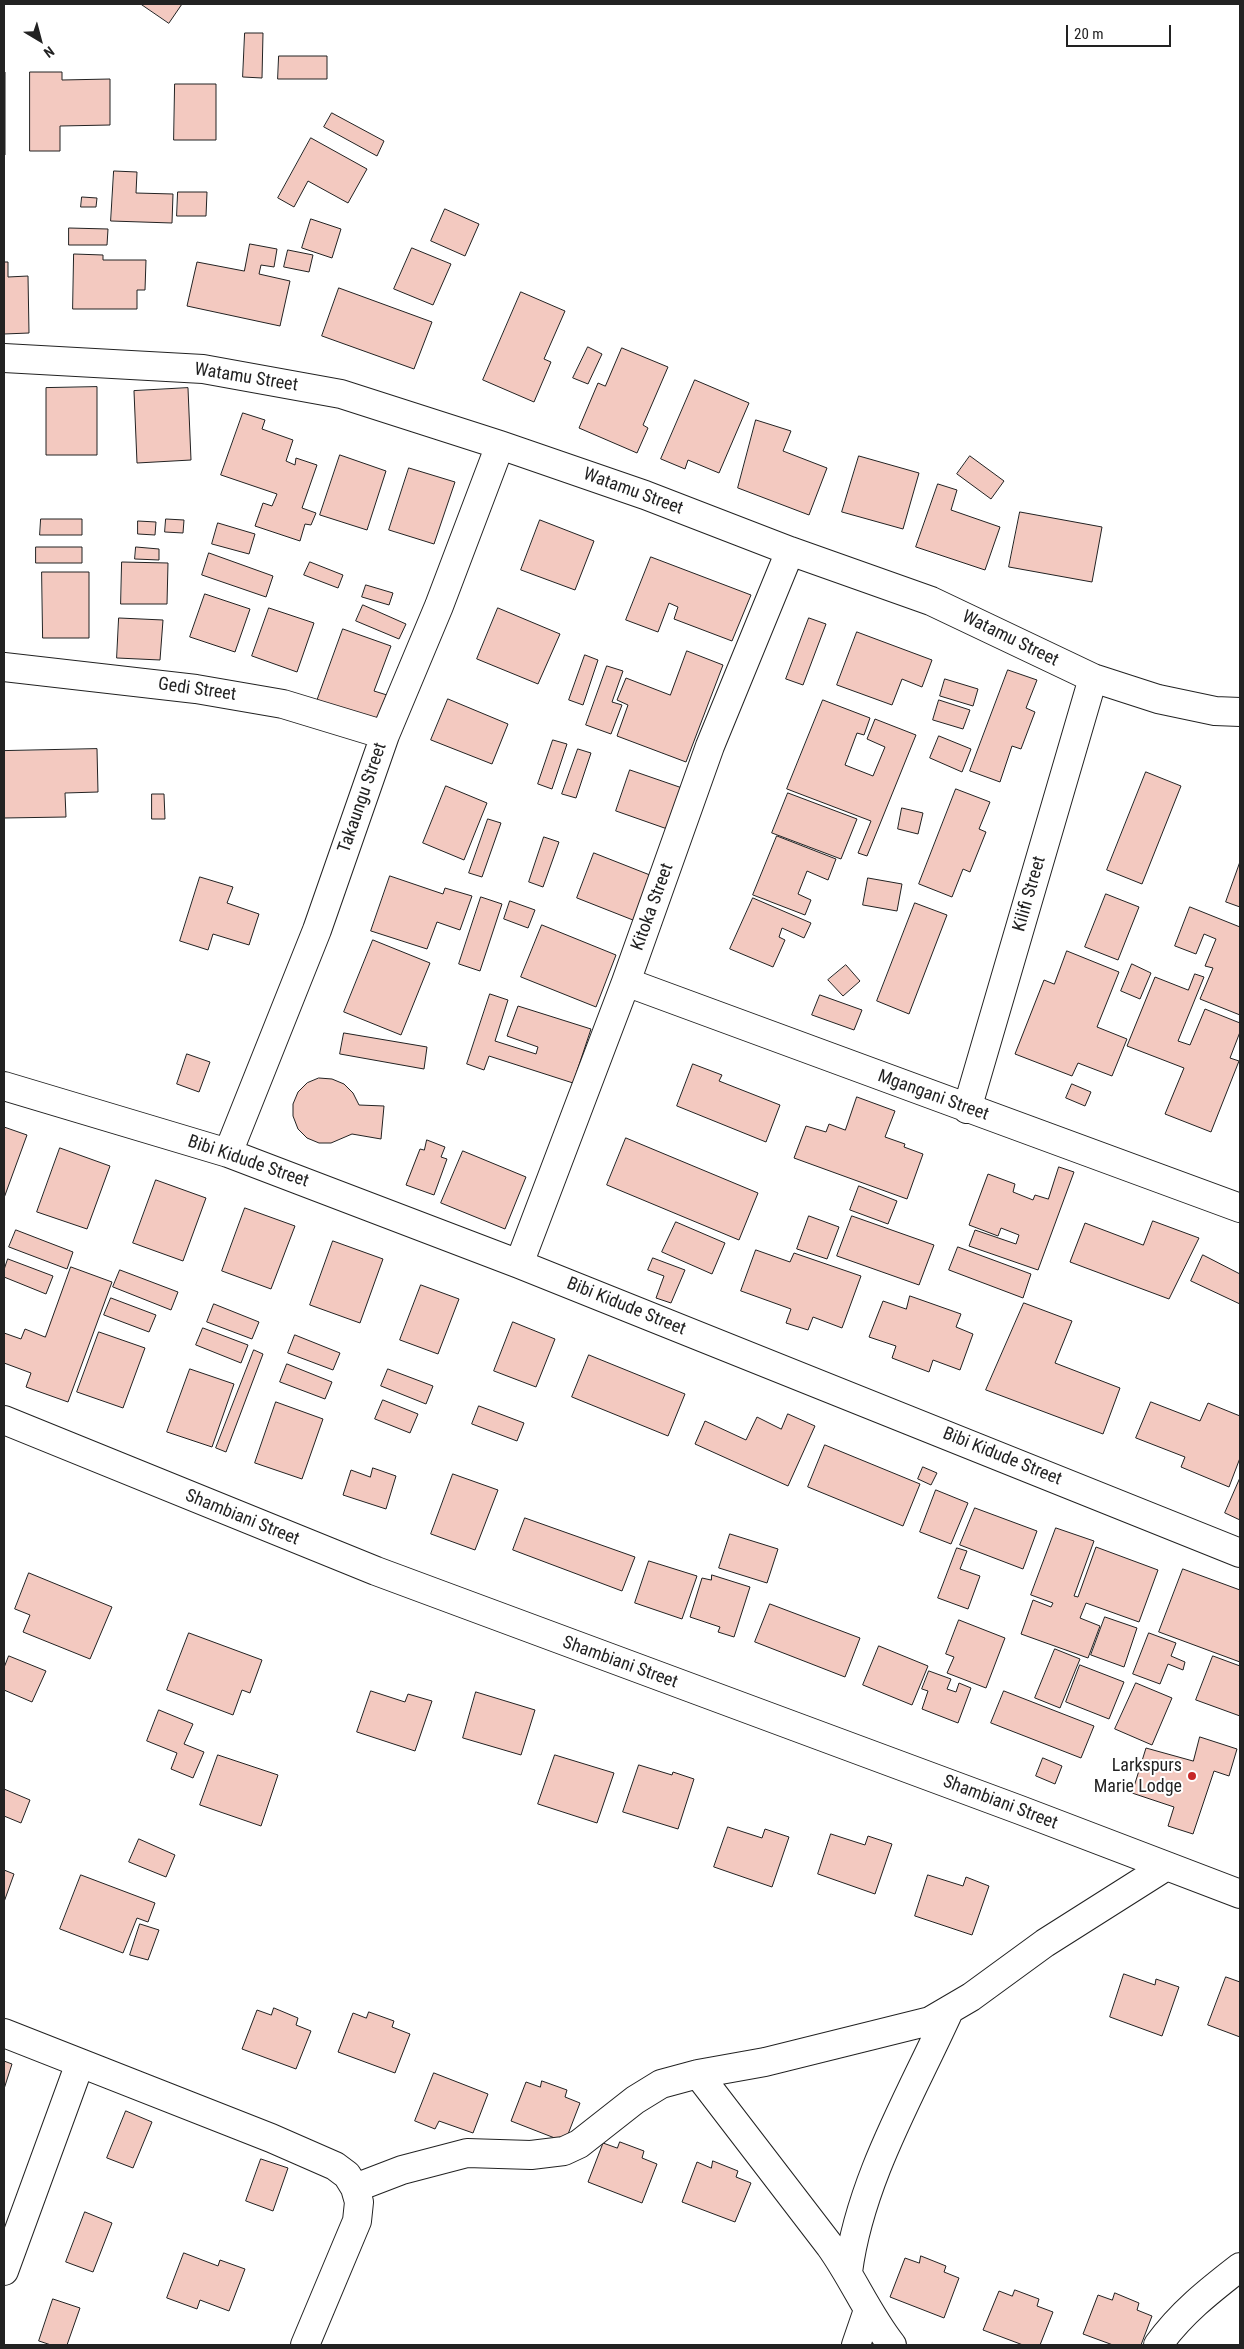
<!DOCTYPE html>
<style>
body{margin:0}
#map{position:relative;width:1244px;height:2349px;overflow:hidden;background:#fff;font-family:"Roboto Condensed",sans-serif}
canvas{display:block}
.frame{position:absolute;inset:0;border:5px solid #222;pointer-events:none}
.north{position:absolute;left:15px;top:15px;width:50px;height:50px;-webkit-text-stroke:4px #fff;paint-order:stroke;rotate:143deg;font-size:14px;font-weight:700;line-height:20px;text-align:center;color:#222}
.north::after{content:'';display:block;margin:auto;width:18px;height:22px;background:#222;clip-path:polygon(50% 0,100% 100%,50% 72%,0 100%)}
.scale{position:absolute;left:1066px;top:25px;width:105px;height:22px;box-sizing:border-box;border:2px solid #222;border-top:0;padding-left:6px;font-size:15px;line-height:18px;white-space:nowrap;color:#222;-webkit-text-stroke:4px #fff;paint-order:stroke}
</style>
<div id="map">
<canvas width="1244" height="2349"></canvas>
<div class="frame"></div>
<div class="north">N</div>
<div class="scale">20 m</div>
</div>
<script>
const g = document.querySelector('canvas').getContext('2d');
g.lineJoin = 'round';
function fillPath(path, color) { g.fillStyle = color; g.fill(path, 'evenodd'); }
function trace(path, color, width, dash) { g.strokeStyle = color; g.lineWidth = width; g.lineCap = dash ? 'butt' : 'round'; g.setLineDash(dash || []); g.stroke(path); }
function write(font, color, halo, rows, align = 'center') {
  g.font = font + ' "Roboto Condensed",sans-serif'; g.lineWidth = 4; g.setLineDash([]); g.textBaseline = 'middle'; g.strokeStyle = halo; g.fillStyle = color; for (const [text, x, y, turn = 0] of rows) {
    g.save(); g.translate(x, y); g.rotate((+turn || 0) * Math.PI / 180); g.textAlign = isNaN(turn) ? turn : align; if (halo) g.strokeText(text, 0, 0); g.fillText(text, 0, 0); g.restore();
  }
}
const building = new Path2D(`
 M 141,4 L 182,4 L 169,23 Z
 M 245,33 L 263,33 L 262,78 L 243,77 Z
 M 279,56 L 327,56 L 327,79 L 278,79 Z
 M 4,72 L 5,72 L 5,155 L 4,155 Z
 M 30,72 L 62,72 L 62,80 L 110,79 L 110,125 L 60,126 L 60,151 L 30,151 Z
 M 175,84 L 216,84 L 216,140 L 174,140 Z
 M 332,113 L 384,141 L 377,156 L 324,127 Z
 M 311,138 L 367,169 L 348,203 L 308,181 L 294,207 L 278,198 Z
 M 114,171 L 137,172 L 136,193 L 173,194 L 172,223 L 111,221 Z
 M 178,192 L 207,192 L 206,216 L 177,216 Z
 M 82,197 L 97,198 L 96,207 L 81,207 Z
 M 445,209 L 479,224 L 465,256 L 431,241 Z
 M 311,219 L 341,229 L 332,258 L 302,248 Z
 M 69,228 L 108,229 L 107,245 L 69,245 Z
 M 250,244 L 277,249 L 274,267 L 261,265 L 259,274 L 290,281 L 280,326 L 187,306 L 197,262 L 244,271 Z
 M 412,248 L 451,264 L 433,305 L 394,289 Z
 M 288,250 L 313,255 L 309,272 L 284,267 Z
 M 74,254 L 103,255 L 103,260 L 146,260 L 145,290 L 137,290 L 137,309 L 73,309 Z
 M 4,262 L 8,262 L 8,277 L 28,276 L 29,333 L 4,334 Z
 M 339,288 L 432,322 L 414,369 L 322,336 Z
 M 521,292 L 565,311 L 544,359 L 551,362 L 534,402 L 483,380 Z
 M 588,347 L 602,354 L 588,384 L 573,378 Z
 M 622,348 L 668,367 L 643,425 L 648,428 L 637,453 L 579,428 L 598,383 L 605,386 Z
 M 695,380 L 749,403 L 719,473 L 688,460 L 685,469 L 661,459 Z
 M 97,387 L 97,455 L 46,455 L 46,388 Z
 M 188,388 L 191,460 L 137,463 L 134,391 Z
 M 243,413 L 265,420 L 262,429 L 293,440 L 286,461 L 295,465 L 296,458 L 317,465 L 302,508 L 316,513 L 311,525 L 305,524 L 300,541 L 255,526 L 263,503 L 272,506 L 277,494 L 221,475 Z
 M 756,420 L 791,431 L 783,451 L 827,468 L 809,515 L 738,488 Z
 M 340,455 L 386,471 L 367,530 L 320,515 Z
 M 859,456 L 919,473 L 903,529 L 842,512 Z
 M 970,456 L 1004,481 L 991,499 L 957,474 Z
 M 409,468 L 455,482 L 434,544 L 389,530 Z
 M 938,484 L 957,490 L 951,510 L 1000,527 L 985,570 L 916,547 Z
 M 1020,512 L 1102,527 L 1092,582 L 1009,567 Z
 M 41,519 L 82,519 L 82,535 L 40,535 Z
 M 166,519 L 184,520 L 183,533 L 165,532 Z
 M 540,520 L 594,541 L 575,590 L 521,570 Z
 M 138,521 L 156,522 L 155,535 L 138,534 Z
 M 218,523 L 255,534 L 249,554 L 212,544 Z
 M 36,547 L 82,547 L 82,563 L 36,563 Z
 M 136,547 L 159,549 L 159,560 L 135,559 Z
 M 209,553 L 273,576 L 266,597 L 202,575 Z
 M 651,557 L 751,595 L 732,641 L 674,619 L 678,607 L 669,603 L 658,632 L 626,620 Z
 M 122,562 L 168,563 L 167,604 L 121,604 Z
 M 310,562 L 343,575 L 338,588 L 304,575 Z
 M 42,572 L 89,572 L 89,638 L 43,638 Z
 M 366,585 L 393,593 L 389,605 L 362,597 Z
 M 205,594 L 250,609 L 235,652 L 190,637 Z
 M 363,605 L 406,624 L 399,639 L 356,621 Z
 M 269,608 L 314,623 L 297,672 L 252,656 Z
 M 498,608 L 560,634 L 538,684 L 477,659 Z
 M 119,618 L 163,620 L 160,660 L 117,658 Z
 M 809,618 L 826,624 L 803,685 L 786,679 Z
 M 343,629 L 391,646 L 374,691 L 387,695 L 377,723 L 317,701 Z
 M 857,632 L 932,660 L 922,687 L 902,679 L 892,705 L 837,685 Z
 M 687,651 L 723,665 L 686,762 L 617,736 L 628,705 L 617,700 L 626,678 L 670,695 Z
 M 585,655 L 598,660 L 583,705 L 569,700 Z
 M 607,666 L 623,671 L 612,702 L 622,705 L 611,734 L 586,725 Z
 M 1008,670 L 1037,680 L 1026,708 L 1035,712 L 1021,749 L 1012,746 L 1000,782 L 970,771 Z
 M 945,679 L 978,689 L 973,706 L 940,696 Z
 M 448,699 L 508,724 L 492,764 L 431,740 Z
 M 823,700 L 870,718 L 864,735 L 857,733 L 845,765 L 873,776 L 885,747 L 867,739 L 875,719 L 916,735 L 867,856 L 858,853 L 871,821 L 787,789 Z
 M 939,700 L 970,710 L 963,729 L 933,720 Z
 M 939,736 L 971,749 L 962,772 L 930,758 Z
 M 553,740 L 567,744 L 552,789 L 538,784 Z
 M 97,749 L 98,792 L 65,793 L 66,817 L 4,818 L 4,751 Z
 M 578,749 L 591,753 L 576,798 L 562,794 Z
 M 630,770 L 688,790 L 673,831 L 616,811 Z
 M 1146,772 L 1181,786 L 1142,884 L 1107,870 Z
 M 446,786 L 487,803 L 464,860 L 423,843 Z
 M 956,789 L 990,802 L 979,829 L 986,832 L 970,872 L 963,869 L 952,897 L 919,884 Z
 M 788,793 L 857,819 L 841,859 L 772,833 Z
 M 152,794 L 164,794 L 165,819 L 152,819 Z
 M 902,808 L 923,813 L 918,834 L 898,829 Z
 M 488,819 L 501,823 L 482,877 L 469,873 Z
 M 777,836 L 836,859 L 828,880 L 807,871 L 798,894 L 811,900 L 805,915 L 753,895 Z
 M 544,837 L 559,842 L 543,887 L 529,882 Z
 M 594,853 L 655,877 L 638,922 L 577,898 Z
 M 1240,862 L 1240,907 L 1226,902 Z
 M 390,876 L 443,894 L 445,888 L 472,896 L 460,930 L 437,922 L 427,949 L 371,931 Z
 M 200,877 L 233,887 L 227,903 L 259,914 L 249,945 L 213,934 L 208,950 L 180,941 Z
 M 868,878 L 902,884 L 897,911 L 863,905 Z
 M 1106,894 L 1139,907 L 1118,960 L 1085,947 Z
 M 481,897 L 502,904 L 480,971 L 459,964 Z
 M 753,898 L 811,923 L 804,938 L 782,928 L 779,937 L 785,940 L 773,967 L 730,949 Z
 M 510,901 L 535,910 L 528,928 L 504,919 Z
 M 915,903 L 947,915 L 909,1014 L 877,1001 Z
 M 1190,907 L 1240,927 L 1240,1015 L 1200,999 L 1213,968 L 1205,966 L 1216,939 L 1204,934 L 1196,954 L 1175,946 Z
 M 542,925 L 616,955 L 596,1007 L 521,977 Z
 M 373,940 L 430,963 L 401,1035 L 344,1012 Z
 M 1067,951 L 1119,972 L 1097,1027 L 1127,1039 L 1112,1076 L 1078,1063 L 1072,1076 L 1015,1054 L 1044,980 L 1054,984 Z
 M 1132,964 L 1151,973 L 1140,999 L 1121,991 Z
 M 846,965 L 860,981 L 843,996 L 828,980 Z
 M 1195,974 L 1204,977 L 1178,1041 L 1190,1045 L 1205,1009 L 1240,1023 L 1240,1032 L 1230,1058 L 1239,1061 L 1211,1132 L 1165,1114 L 1184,1068 L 1127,1046 L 1155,977 L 1188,990 Z
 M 490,994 L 508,1000 L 495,1041 L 536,1054 L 538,1047 L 507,1036 L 518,1006 L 591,1029 L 573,1083 L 489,1056 L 484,1070 L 467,1064 Z
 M 820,995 L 862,1010 L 854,1030 L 812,1015 Z
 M 344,1033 L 427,1047 L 424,1069 L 340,1054 Z
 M 187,1054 L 210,1062 L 199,1092 L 177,1084 Z
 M 693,1064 L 722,1075 L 719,1081 L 780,1105 L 766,1142 L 677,1106 Z
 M 319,1078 L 332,1079 L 344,1084 L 353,1093 L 359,1105 L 384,1106 L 381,1139 L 352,1134 L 331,1143 L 319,1143 L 307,1138 L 298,1129 L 293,1116 L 293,1104 L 298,1092 L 307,1083 Z
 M 1072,1084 L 1091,1092 L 1085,1106 L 1066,1098 Z
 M 857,1097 L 895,1111 L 885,1137 L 905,1144 L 904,1147 L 923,1154 L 907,1199 L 794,1158 L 806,1126 L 826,1132 L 829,1124 L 845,1130 Z
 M 4,1127 L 27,1135 L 4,1198 Z
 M 626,1138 L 758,1193 L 739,1240 L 607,1185 Z
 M 427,1140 L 445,1147 L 441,1157 L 447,1159 L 434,1195 L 406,1185 L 420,1149 L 424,1150 Z
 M 60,1148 L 110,1166 L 87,1229 L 37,1212 Z
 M 463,1151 L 526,1177 L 505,1229 L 441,1203 Z
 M 1059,1167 L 1074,1172 L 1038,1270 L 969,1246 L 975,1230 L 1016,1244 L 1019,1235 L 1001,1228 L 998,1236 L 969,1225 L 988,1174 L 1015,1184 L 1013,1192 L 1033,1200 L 1035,1195 L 1048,1199 Z
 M 156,1180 L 206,1198 L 183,1261 L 133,1243 Z
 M 859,1186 L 897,1201 L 888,1224 L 850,1210 Z
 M 245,1208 L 295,1226 L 271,1289 L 222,1271 Z
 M 809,1216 L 839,1227 L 827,1259 L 797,1249 Z
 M 852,1216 L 934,1245 L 919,1285 L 837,1256 Z
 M 1153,1221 L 1199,1238 L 1169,1299 L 1070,1262 L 1085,1223 L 1143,1245 Z
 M 676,1222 L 725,1243 L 712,1274 L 662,1252 Z
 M 16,1230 L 73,1252 L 67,1269 L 9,1247 Z
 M 333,1241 L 383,1259 L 360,1323 L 310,1305 Z
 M 958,1247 L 1031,1274 L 1023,1298 L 949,1270 Z
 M 756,1250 L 790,1262 L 794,1253 L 861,1276 L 842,1328 L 813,1317 L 808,1330 L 786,1323 L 791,1309 L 741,1291 Z
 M 1203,1255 L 1240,1274 L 1240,1304 L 1191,1281 Z
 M 653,1258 L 685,1270 L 671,1303 L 656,1298 L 664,1276 L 648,1270 Z
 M 8,1259 L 53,1276 L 46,1294 L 4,1277 L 4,1270 Z
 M 71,1267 L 112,1282 L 68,1402 L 26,1387 L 31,1373 L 4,1363 L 4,1333 L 21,1339 L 25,1329 L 45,1337 Z
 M 120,1270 L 178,1292 L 171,1310 L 113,1287 Z
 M 421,1285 L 459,1299 L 438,1354 L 400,1340 Z
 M 910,1296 L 961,1314 L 956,1327 L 973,1334 L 960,1370 L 933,1360 L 929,1372 L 892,1358 L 896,1346 L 869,1337 L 883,1301 L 906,1309 Z
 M 111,1298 L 156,1315 L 149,1332 L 104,1315 Z
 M 1024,1303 L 1072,1321 L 1055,1363 L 1120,1388 L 1103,1434 L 986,1390 Z
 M 214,1304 L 259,1322 L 252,1339 L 207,1322 Z
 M 513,1322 L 555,1339 L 536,1387 L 494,1371 Z
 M 203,1328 L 248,1345 L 241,1363 L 196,1345 Z
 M 99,1332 L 145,1348 L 123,1408 L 77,1392 Z
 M 295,1335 L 340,1353 L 333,1370 L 288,1353 Z
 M 254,1350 L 263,1354 L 226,1452 L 216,1448 Z
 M 589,1355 L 685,1394 L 668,1436 L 572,1397 Z
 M 287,1364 L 332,1382 L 325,1399 L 280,1382 Z
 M 190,1369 L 234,1384 L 212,1447 L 167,1432 Z
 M 388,1369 L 433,1386 L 426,1404 L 381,1386 Z
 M 383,1400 L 418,1414 L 410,1433 L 375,1419 Z
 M 276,1402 L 323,1419 L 302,1479 L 255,1463 Z
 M 1151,1402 L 1200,1421 L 1208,1403 L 1240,1416 L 1240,1458 L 1229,1487 L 1181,1467 L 1185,1457 L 1136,1438 Z
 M 479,1406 L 524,1423 L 517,1441 L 472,1424 Z
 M 788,1414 L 815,1426 L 788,1486 L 695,1444 L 705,1421 L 746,1440 L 757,1417 L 781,1429 Z
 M 825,1445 L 920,1484 L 903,1526 L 808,1487 Z
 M 923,1467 L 937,1473 L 931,1485 L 918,1479 Z
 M 373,1468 L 396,1476 L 386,1509 L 343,1495 L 351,1470 L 370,1477 Z
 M 453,1474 L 498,1490 L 475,1550 L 431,1534 Z
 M 1240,1478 L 1240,1520 L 1225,1513 Z
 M 936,1490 L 968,1503 L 951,1544 L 920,1532 Z
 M 975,1508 L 1037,1531 L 1023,1569 L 960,1545 Z
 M 525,1518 L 635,1557 L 622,1591 L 513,1550 Z
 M 1056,1528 L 1094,1541 L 1074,1596 L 1078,1597 L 1096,1547 L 1158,1570 L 1139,1622 L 1086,1603 L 1080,1618 L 1100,1626 L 1088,1658 L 1021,1634 L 1033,1600 L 1051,1607 L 1053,1603 L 1031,1595 Z
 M 730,1534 L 778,1549 L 767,1583 L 719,1568 Z
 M 957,1548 L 967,1551 L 960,1569 L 980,1576 L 968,1609 L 938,1598 Z
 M 649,1561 L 697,1576 L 682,1619 L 635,1603 Z
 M 1183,1569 L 1240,1590 L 1240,1662 L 1159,1632 Z
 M 29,1573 L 112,1607 L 90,1659 L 23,1632 L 30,1615 L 15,1609 Z
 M 712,1575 L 750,1587 L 734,1637 L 718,1632 L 720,1627 L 690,1617 L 702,1578 L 711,1580 Z
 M 770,1604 L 860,1638 L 845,1677 L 755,1642 Z
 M 1105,1617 L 1137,1628 L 1124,1667 L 1091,1655 Z
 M 959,1620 L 1005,1638 L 986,1688 L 947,1673 L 954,1657 L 946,1654 Z
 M 189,1633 L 262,1660 L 250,1693 L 242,1690 L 233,1715 L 167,1690 Z
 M 1149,1633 L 1176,1643 L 1171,1656 L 1185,1662 L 1183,1670 L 1168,1664 L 1160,1684 L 1133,1674 Z
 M 879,1646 L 928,1666 L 912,1705 L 863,1685 Z
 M 1055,1649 L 1080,1659 L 1060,1708 L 1035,1698 Z
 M 9,1656 L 46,1671 L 32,1702 L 4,1690 L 4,1668 Z
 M 1213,1656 L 1240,1666 L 1240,1716 L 1196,1700 Z
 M 1080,1665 L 1124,1682 L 1109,1719 L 1066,1702 Z
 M 929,1671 L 951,1679 L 947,1689 L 956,1692 L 959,1683 L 971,1688 L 958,1723 L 922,1709 L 928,1691 L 922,1689 Z
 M 1136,1683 L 1172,1698 L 1152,1745 L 1115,1729 Z
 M 371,1691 L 405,1702 L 408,1694 L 432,1701 L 415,1751 L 357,1732 Z
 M 1004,1691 L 1094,1726 L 1081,1758 L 991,1723 Z
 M 476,1692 L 535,1710 L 521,1755 L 463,1738 Z
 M 159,1710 L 193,1724 L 184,1744 L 204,1752 L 193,1778 L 171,1769 L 177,1753 L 147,1741 Z
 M 1200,1737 L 1237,1749 L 1229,1776 L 1214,1771 L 1193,1834 L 1168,1826 L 1174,1807 L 1132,1793 L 1146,1748 L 1193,1761 Z
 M 218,1755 L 278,1775 L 261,1826 L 200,1805 Z
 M 555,1755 L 614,1773 L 597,1823 L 538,1804 Z
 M 1043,1758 L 1062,1766 L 1055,1784 L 1036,1776 Z
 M 639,1765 L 672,1775 L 673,1772 L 694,1779 L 678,1829 L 623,1812 Z
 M 4,1789 L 30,1800 L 21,1823 L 4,1816 Z
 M 728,1827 L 762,1838 L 765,1829 L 789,1837 L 772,1887 L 714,1867 Z
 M 831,1834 L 865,1845 L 868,1836 L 892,1844 L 875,1894 L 818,1874 Z
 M 139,1839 L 175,1855 L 166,1877 L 129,1862 Z
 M 4,1870 L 14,1874 L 4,1902 Z
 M 81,1875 L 155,1903 L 148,1922 L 137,1918 L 123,1953 L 60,1929 Z
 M 928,1875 L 963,1886 L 966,1877 L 989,1886 L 972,1935 L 915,1916 Z
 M 140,1924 L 159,1930 L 148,1960 L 130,1955 Z
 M 1124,1974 L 1155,1985 L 1156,1979 L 1179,1987 L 1162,2036 L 1110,2017 Z
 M 1226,1977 L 1240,1982 L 1240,2037 L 1208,2025 Z
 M 274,2008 L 298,2018 L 296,2025 L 311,2031 L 296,2069 L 242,2049 L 257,2010 L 271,2015 Z
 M 369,2012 L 394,2021 L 392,2027 L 410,2034 L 395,2073 L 338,2052 L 353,2013 L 366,2018 Z
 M 4,2061 L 12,2064 L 4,2089 Z
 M 434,2073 L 488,2094 L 473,2133 L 439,2121 L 435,2129 L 415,2121 Z
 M 542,2081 L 567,2090 L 565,2097 L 580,2103 L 565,2142 L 511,2121 L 526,2082 L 540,2087 Z
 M 126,2111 L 152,2122 L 133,2168 L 107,2158 Z
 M 620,2142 L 644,2151 L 642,2158 L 657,2164 L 642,2203 L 588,2182 L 603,2143 L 617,2148 Z
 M 261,2159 L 288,2168 L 273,2211 L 246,2201 Z
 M 713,2161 L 738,2171 L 736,2177 L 751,2183 L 735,2222 L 682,2202 L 697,2162 L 711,2168 Z
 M 85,2212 L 112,2223 L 93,2272 L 66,2262 Z
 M 184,2253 L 218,2266 L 220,2260 L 245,2269 L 229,2311 L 200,2300 L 197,2309 L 167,2298 Z
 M 921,2256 L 946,2266 L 944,2272 L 959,2278 L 944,2318 L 890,2297 L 905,2258 L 919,2263 Z
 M 1015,2290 L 1039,2299 L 1037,2306 L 1053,2312 L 1040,2345 L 1023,2345 L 983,2330 L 999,2291 L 1012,2296 Z
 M 1115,2293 L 1139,2303 L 1137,2310 L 1152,2316 L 1141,2345 L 1113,2345 L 1083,2334 L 1098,2295 L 1112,2300 Z
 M 53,2299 L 80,2308 L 67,2345 L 51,2345 L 39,2341 Z`);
fillPath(building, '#f3c9c0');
trace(building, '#222', 1);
const minor = new Path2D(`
 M 4,358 L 203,369 L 341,394 L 500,445 L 645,495 L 790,551 L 931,601 L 1093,678 L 1158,699 L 1215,711 L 1240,712
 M 4,667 L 196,689 L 283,704 L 385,735
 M 626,982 L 1240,1208
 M 4,1086 L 228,1153 L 519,1264 L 1240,1553
 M 967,1109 L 1093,678
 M 228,1153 L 317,930 L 385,735 L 439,606 L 500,445
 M 519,1264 L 626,982 L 710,746 L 790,551
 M 4,1420 L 376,1571 L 1020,1810 L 1240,1894
 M 4,2033 L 271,2138 L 335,2166 L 347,2175 L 355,2188 L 359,2202 L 357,2221 L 305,2345
 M 698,2074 L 830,2246 C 853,2278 868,2315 892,2345
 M 355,2188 L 402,2170 L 467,2153 L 531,2155 L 564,2151 L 579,2144 L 635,2100 L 661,2084 L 698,2074 L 765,2062 L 930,2021 L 971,1997 L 1045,1943 L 1165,1867
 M 4,2271 L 80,2063
 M 848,2272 C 860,2180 911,2095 949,2011
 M 856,2345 L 868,2310
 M 1158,2345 C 1181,2313 1209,2291 1240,2267`);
trace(minor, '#222', 30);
trace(minor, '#fff', 28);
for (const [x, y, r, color] of [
 [1192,1776,5,"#c62828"]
]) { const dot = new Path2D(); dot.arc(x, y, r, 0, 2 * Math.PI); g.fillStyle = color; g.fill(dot); trace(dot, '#fff', 2); }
write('18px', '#222', '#fff', [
 ["Watamu Street",246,378,9],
 ["Watamu Street",633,492,20],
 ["Watamu Street",1010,639,26],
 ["Gedi Street",197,690,8],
 ["Takaungu Street",363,798,-71],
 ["Kilifi Street",1030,894,-74],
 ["Kitoka Street",653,907,-70],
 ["Mgangani Street",933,1096,20],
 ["Bibi Kidude Street",248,1162,19],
 ["Bibi Kidude Street",626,1307,22],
 ["Bibi Kidude Street",1002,1457,22],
 ["Shambiani Street",242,1518,22],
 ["Shambiani Street",620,1663,20],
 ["Shambiani Street",1000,1803,21]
]);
write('18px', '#222', '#fff', [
 ["Larkspurs",1182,1766],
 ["Marie Lodge",1182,1787]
], 'right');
</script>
